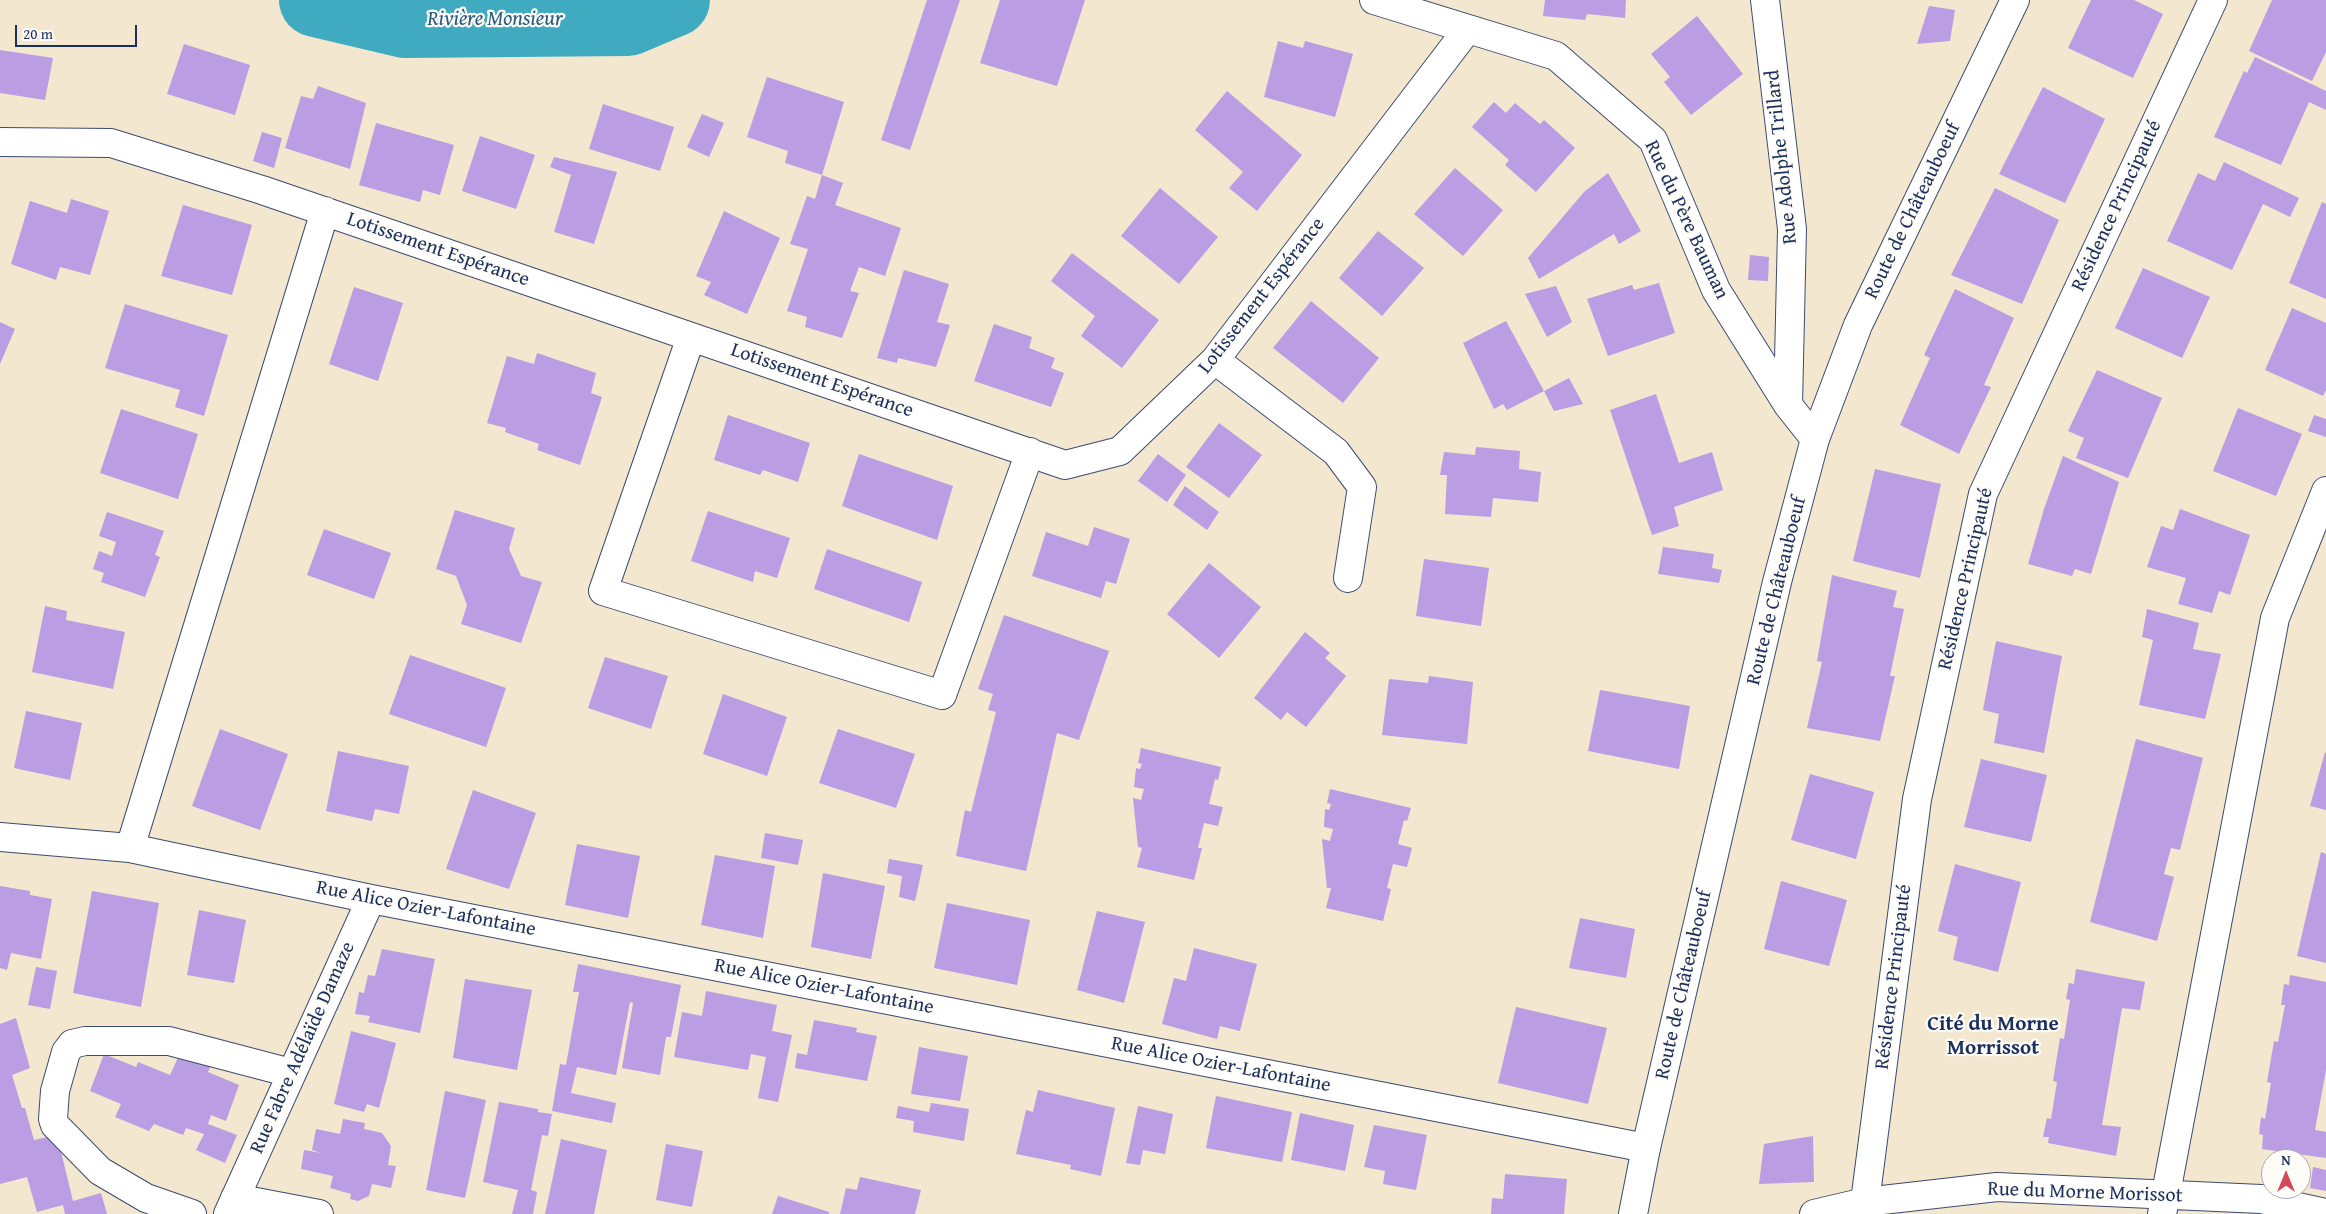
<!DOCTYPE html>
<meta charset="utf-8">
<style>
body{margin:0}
#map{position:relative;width:2326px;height:1214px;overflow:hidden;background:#f3e7cf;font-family:"Gentium Book Plus",serif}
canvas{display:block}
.north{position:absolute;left:2261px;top:1149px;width:50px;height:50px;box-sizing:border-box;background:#fdfcf7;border:1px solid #a3aaba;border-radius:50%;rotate:0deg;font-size:14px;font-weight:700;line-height:20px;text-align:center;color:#1b2f5e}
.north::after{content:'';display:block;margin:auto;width:18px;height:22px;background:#d1495b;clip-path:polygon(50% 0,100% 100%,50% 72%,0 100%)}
.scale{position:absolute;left:15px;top:25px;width:122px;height:22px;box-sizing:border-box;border:2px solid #1b2f5e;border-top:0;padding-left:6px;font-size:15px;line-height:18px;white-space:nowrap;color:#1b2f5e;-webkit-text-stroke:4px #fdfcf7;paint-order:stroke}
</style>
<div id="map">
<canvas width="2326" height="1214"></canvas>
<div class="north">N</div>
<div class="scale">20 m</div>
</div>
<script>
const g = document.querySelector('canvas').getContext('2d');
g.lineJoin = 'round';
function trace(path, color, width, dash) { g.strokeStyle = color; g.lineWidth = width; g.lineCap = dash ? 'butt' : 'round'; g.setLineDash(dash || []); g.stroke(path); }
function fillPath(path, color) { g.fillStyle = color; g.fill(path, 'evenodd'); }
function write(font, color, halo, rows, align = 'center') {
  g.font = font + ' "Gentium Book Plus",serif'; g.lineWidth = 4.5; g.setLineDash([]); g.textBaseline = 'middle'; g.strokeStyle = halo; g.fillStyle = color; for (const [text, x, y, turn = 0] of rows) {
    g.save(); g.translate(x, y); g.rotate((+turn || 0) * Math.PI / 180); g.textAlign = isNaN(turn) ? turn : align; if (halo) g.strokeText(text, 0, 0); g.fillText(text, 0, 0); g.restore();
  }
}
trace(new Path2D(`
 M 316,0 L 405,21 L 628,19 L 673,0`), '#40abc0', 74);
fillPath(new Path2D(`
 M 927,0 L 960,0 L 910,150 L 881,140 Z
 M 1000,0 L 1085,0 L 1057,86 L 980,63 Z
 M 1545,0 L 1626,0 L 1625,18 L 1587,14 L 1585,20 L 1543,16 Z
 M 2091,0 L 2134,0 L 2163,14 L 2133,78 L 2068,48 Z
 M 2272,0 L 2326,0 L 2326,52 L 2312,81 L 2249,51 Z
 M 1929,6 L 1955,10 L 1950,41 L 1917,44 Z
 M 1697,16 L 1743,74 L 1691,115 L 1664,82 L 1670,77 L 1651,54 Z
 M 1278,41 L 1303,48 L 1305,41 L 1353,54 L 1335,117 L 1264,97 Z
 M 184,44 L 250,65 L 235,115 L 167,94 Z
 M 0,50 L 53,58 L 45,100 L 0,93 Z
 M 2255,57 L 2326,91 L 2326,110 L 2309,102 L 2281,165 L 2214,137 L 2244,71 L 2247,73 Z
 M 767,77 L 844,102 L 822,175 L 785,163 L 788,151 L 747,137 Z
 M 318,86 L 366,103 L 350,169 L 285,148 L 301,96 L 313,99 Z
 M 2043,87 L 2105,119 L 2065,203 L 1999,174 Z
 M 1227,91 L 1302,155 L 1257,211 L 1229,188 L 1243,172 L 1195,130 Z
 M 1494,102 L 1506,113 L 1515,103 L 1540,124 L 1544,120 L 1575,148 L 1536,192 L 1505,165 L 1509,160 L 1472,127 Z
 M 603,104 L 674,127 L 660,171 L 589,149 Z
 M 702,114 L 724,123 L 709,157 L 687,147 Z
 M 376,123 L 454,145 L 440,195 L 423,190 L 420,202 L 359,185 Z
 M 262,132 L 282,138 L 274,168 L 253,161 Z
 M 480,136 L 535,155 L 516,209 L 462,191 Z
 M 554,157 L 617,172 L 594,244 L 554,232 L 571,175 L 550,167 Z
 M 2224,162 L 2299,198 L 2290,217 L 2263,204 L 2232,270 L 2167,241 L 2198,173 L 2215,181 Z
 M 1455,168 L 1503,210 L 1463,256 L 1414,214 Z
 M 1608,173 L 1641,231 L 1619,244 L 1614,234 L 1539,279 L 1528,258 L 1584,192 Z
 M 822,175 L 843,183 L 835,205 L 901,228 L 885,276 L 859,267 L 850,291 L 859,293 L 842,338 L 805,327 L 807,317 L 787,311 L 808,249 L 790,244 L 807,196 L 815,199 Z
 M 1160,188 L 1218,237 L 1179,284 L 1121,236 Z
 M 1995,188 L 2059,220 L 2022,304 L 1951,275 Z
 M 71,199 L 109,211 L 90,275 L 60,267 L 56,280 L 11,264 L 30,201 L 67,213 Z
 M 2322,202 L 2326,204 L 2326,299 L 2289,283 Z
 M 183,205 L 252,225 L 232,295 L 161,276 Z
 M 724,211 L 780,238 L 747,314 L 704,295 L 711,282 L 696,276 Z
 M 1378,231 L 1424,268 L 1382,316 L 1339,278 Z
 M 1072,253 L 1159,320 L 1122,368 L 1081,336 L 1095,316 L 1051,281 Z
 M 1750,255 L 1769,257 L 1768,281 L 1748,280 Z
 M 2143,268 L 2210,297 L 2182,358 L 2115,328 Z
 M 904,270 L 949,284 L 937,322 L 950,325 L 936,367 L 898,358 L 897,363 L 877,358 Z
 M 1659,283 L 1675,333 L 1608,356 L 1587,299 L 1632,285 L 1634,290 Z
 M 1556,286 L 1572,322 L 1547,337 L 1525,294 Z
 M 354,287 L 403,303 L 378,381 L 329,364 Z
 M 1955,289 L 2014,318 L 1984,385 L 1991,387 L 1959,454 L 1900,425 L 1930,358 L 1924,355 Z
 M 1311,301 L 1379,358 L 1343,403 L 1273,348 Z
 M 125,304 L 228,335 L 204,416 L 175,407 L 180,390 L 105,368 Z
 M 2292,308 L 2326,323 L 2326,390 L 2323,396 L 2265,370 Z
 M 1506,321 L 1544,391 L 1507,410 L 1503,404 L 1494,409 L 1463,343 Z
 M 0,322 L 15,329 L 0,364 Z
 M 994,324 L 1032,337 L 1029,348 L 1055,358 L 1051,368 L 1064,373 L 1051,407 L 974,381 Z
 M 537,353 L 596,373 L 591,393 L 602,397 L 580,465 L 537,450 L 539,444 L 505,432 L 506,428 L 487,423 L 507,356 L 534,364 Z
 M 2097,370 L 2162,398 L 2128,478 L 2076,458 L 2084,438 L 2068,431 Z
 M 1569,378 L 1583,404 L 1554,411 L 1544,391 Z
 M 1656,394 L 1679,463 L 1712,452 L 1723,490 L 1674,507 L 1679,526 L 1652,535 L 1610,410 Z
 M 2238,408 L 2302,434 L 2276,496 L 2213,471 Z
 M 121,409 L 198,434 L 178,499 L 100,473 Z
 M 728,415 L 810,443 L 798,482 L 763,470 L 760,475 L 714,460 Z
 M 2314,415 L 2326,419 L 2326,437 L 2308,431 Z
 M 1219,423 L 1262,455 L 1229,498 L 1186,467 Z
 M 1476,447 L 1520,451 L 1519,469 L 1541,472 L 1538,502 L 1493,498 L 1491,517 L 1445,514 L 1447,475 L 1440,475 L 1444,452 L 1475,455 Z
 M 859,454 L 953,486 L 937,540 L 842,506 Z
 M 1158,454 L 1186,475 L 1167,502 L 1138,481 Z
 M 2063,456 L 2119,482 L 2091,574 L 2075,569 L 2072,576 L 2028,564 L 2044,509 Z
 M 1875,469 L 1941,484 L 1920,578 L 1853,561 Z
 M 1185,486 L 1219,512 L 1207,530 L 1173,505 Z
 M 2180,509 L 2250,535 L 2230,595 L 2219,591 L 2212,613 L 2178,604 L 2186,578 L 2147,567 L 2161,526 L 2173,530 Z
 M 455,510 L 515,528 L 509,549 L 521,576 L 542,582 L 521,643 L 461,624 L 467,605 L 456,576 L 436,569 Z
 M 708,511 L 790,538 L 777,578 L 755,571 L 753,582 L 691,561 Z
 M 107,512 L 164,531 L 155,555 L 160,557 L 145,597 L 101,582 L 104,573 L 93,569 L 99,551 L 112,556 L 116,542 L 99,536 Z
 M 1094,527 L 1130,539 L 1116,584 L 1106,581 L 1101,598 L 1032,576 L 1046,532 L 1088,546 Z
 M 324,529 L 391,553 L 374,599 L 307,575 Z
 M 1663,547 L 1714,554 L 1712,568 L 1722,570 L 1719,583 L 1658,574 Z
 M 827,549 L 922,582 L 909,622 L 814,589 Z
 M 1424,559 L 1489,568 L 1481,626 L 1416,616 Z
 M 1209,563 L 1261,607 L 1219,658 L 1167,614 Z
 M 1832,575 L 1897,591 L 1893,607 L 1904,609 L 1890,676 L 1895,676 L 1880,741 L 1807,728 L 1822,662 L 1817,661 Z
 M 45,606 L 67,611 L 66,620 L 125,632 L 113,689 L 32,672 Z
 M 2147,609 L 2199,623 L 2193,649 L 2221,654 L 2205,719 L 2139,705 L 2153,640 L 2142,637 Z
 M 1004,615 L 1109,651 L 1079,740 L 1057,733 L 1026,871 L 956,856 L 965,810 L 971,812 L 996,712 L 988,710 L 993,694 L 978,689 Z
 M 1305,632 L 1330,653 L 1325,658 L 1346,676 L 1306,727 L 1287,712 L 1281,720 L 1254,698 Z
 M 1996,641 L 2062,656 L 2044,753 L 1994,743 L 1999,714 L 1983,710 Z
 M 410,655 L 506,688 L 486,747 L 389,714 Z
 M 605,657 L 668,676 L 651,729 L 588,708 Z
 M 1429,676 L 1473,682 L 1467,744 L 1382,735 L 1389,679 L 1428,683 Z
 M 1600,690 L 1690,706 L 1679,769 L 1588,751 Z
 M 723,694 L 787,717 L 767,776 L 703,754 Z
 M 26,711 L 82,723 L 70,780 L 14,768 Z
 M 220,729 L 288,754 L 260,830 L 192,806 Z
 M 838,729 L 915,754 L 896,808 L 819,783 Z
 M 2136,739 L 2203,758 L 2180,850 L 2171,848 L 2164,874 L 2174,877 L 2157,941 L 2090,922 Z
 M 1141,748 L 1221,767 L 1218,780 L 1215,779 L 1209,804 L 1223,807 L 1218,826 L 1204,823 L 1198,848 L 1202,848 L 1194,880 L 1137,867 L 1142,848 L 1138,847 L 1133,798 L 1141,800 L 1144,789 L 1134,787 L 1136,768 L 1140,769 L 1142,764 L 1138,763 Z
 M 338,751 L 409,766 L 399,814 L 375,809 L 372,821 L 326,811 Z
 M 2325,752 L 2326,753 L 2326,810 L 2310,806 Z
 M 1981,759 L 2047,775 L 2031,842 L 1964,827 Z
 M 1810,774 L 1874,792 L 1856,859 L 1791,840 Z
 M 1330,789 L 1411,808 L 1407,821 L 1404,820 L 1398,844 L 1412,848 L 1407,867 L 1393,864 L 1387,888 L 1391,889 L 1383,921 L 1326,908 L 1331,888 L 1327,888 L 1322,839 L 1330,841 L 1333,829 L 1324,827 L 1325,809 L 1329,810 L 1331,804 L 1327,803 Z
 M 473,790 L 536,813 L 509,889 L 446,869 Z
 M 765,833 L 803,840 L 798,865 L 761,858 Z
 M 577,844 L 640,856 L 628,918 L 565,905 Z
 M 2321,852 L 2326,854 L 2326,963 L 2297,956 Z
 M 715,855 L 775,866 L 763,938 L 701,925 Z
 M 889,859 L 923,865 L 915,901 L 899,897 L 902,876 L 887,873 Z
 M 1955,864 L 2021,882 L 1998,972 L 1953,960 L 1958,937 L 1938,931 Z
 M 823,873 L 885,886 L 871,959 L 811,947 Z
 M 1781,881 L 1847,900 L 1829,966 L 1764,949 Z
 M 0,886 L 30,891 L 30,895 L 52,899 L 41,959 L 11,953 L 7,970 L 0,968 Z
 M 92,891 L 159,903 L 141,1007 L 73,993 Z
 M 947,903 L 1030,920 L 1017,985 L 934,968 Z
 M 199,910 L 246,920 L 234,983 L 187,975 Z
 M 1097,911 L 1145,922 L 1124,1003 L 1077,990 Z
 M 1580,918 L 1635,929 L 1626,978 L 1569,968 Z
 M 1194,948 L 1257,964 L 1240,1031 L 1220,1026 L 1217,1039 L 1162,1024 L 1174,978 L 1186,981 Z
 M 382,949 L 435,959 L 420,1033 L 368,1022 L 370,1016 L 355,1014 L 359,992 L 364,993 L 368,975 L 375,976 Z
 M 578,964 L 681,985 L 671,1037 L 666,1037 L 660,1075 L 622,1068 L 633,1003 L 630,1002 L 616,1075 L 577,1067 L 571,1093 L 616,1103 L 612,1123 L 552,1111 L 560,1064 L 566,1065 L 579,992 L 573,992 Z
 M 36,967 L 57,971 L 50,1009 L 28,1005 Z
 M 2076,969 L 2145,982 L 2140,1010 L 2122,1008 L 2102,1125 L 2121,1127 L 2116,1156 L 2048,1143 L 2049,1137 L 2043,1137 L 2047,1118 L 2051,1119 L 2057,1082 L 2053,1081 L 2060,1038 L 2064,1039 L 2070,1000 L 2066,999 L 2069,983 L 2074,984 Z
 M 2290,975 L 2326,982 L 2326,1070 L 2315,1130 L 2326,1132 L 2326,1158 L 2262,1149 L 2263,1135 L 2259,1134 L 2261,1117 L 2265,1119 L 2271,1083 L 2267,1082 L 2274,1041 L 2278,1042 L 2285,1005 L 2281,1005 L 2284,984 L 2289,985 Z
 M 465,979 L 532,990 L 517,1070 L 453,1058 Z
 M 706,991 L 777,1005 L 772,1031 L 792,1035 L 778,1102 L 758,1098 L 766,1057 L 751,1054 L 748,1070 L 674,1057 L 682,1012 L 702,1016 Z
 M 1516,1007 L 1607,1028 L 1588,1104 L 1498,1083 Z
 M 16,1018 L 30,1068 L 12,1075 L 22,1108 L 25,1108 L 34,1140 L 57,1135 L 73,1201 L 101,1193 L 107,1214 L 65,1214 L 63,1205 L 37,1212 L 27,1177 L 0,1184 L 0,1024 Z
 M 814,1020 L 857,1028 L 856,1032 L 877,1036 L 867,1081 L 795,1068 L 797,1053 L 807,1055 Z
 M 351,1031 L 396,1043 L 379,1108 L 367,1104 L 364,1112 L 334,1104 Z
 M 919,1047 L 968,1056 L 960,1101 L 911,1094 Z
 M 182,1049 L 213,1061 L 208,1072 L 239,1085 L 226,1121 L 211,1115 L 208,1124 L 237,1135 L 225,1163 L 196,1150 L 204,1134 L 186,1128 L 183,1135 L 154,1124 L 149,1131 L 115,1117 L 121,1104 L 90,1091 L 104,1054 L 136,1067 L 138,1062 L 170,1075 Z
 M 1038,1090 L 1115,1108 L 1101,1176 L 1070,1169 L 1071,1165 L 1016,1154 L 1026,1110 L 1033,1112 Z
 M 445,1091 L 486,1100 L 465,1198 L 426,1190 Z
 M 1216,1096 L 1292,1112 L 1282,1162 L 1206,1148 Z
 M 499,1102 L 538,1109 L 538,1112 L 552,1114 L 548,1136 L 542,1135 L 531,1190 L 537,1192 L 533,1214 L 512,1214 L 518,1190 L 483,1182 Z
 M 931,1103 L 969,1109 L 964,1141 L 913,1132 L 914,1121 L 896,1118 L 898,1106 L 929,1112 Z
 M 1138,1106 L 1173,1114 L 1165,1154 L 1143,1150 L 1140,1165 L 1126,1163 Z
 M 1300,1113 L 1354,1125 L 1345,1171 L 1291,1160 Z
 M 343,1119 L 365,1123 L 364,1129 L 382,1133 L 391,1146 L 388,1165 L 396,1166 L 391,1188 L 372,1184 L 369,1196 L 358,1201 L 350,1199 L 351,1194 L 330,1188 L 333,1176 L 301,1169 L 304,1150 L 321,1153 L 312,1150 L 316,1129 L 340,1134 Z
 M 1374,1125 L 1427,1135 L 1416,1190 L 1383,1184 L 1385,1171 L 1364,1167 Z
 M 1813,1136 L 1814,1182 L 1759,1184 L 1764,1144 Z
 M 561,1139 L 607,1150 L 594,1214 L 545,1214 Z
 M 666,1144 L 703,1151 L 692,1207 L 656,1200 Z
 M 2313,1167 L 2326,1170 L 2326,1191 L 2310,1188 Z
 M 1505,1174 L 1567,1179 L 1564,1214 L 1491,1214 L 1492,1198 L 1503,1199 Z
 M 860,1177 L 921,1190 L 915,1214 L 840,1214 L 846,1188 L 857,1190 Z
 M 778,1196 L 829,1212 L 829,1214 L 772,1214 Z`), '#ba9de2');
const minor = new Path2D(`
 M 1374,0 L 1556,56 L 1653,140 L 1716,290 L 1788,405 L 1815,439
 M 1765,0 L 1792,229 L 1788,405
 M 0,142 L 111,143 L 262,190 L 1065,465 L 1120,451 L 1215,360 L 1467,30
 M 691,337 L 603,591 L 942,695 L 1030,452
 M 1215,360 L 1336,452 L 1362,487 L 1348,578
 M 0,837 L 130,848 L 371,899 L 1646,1148
 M 130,848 L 325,211
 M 235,1198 L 319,1214
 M 1865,1202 L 1917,799 L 1983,494 L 2213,0
 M 192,1214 L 146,1198 L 100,1171 L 55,1125 L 53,1119 L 55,1091 L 66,1052 L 72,1044 L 85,1041 L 169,1041 L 291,1073
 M 228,1214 L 371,899
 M 1814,1214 L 1865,1202 L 1997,1187 L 2261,1199 L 2326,1213
 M 2162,1214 L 2275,618 L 2326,491`);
const major = new Path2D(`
 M 1633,1214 L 1646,1148 L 1777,582 L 1815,439 L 1858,325 L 2015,0`);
trace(minor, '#3b4b6f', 30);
trace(major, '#3b4b6f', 30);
trace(minor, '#fff', 28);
trace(major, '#fff', 28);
write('20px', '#1b2f5e', '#fdfcf7', [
 ["Rue Adolphe Trillard",1782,157,-96],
 ["Résidence Principauté",2117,206,-65],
 ["Route de Châteauboeuf",1913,211,-64],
 ["Rue du Père Bauman",1686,220,65],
 ["Lotissement Espérance",438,250,19],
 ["Lotissement Espérance",1262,296,-52],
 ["Lotissement Espérance",822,381,19],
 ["Résidence Principauté",1966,579,-77],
 ["Route de Châteauboeuf",1777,591,-76],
 ["Rue Alice Ozier-Lafontaine",426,909,11],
 ["Résidence Principauté",1894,977,-83],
 ["Route de Châteauboeuf",1684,985,-77],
 ["Rue Alice Ozier-Lafontaine",824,987,11],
 ["Rue Fabre Adélaïde Damaze",303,1048,-66],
 ["Rue Alice Ozier-Lafontaine",1221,1065,11],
 ["Rue du Morne Morissot",2085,1193,2]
]);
write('italic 21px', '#285a80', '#fdfcf7', [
 ["Rivière Monsieur",495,20]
]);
write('bold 21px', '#1b2f5e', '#fdfcf7', [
 ["Cité du Morne",1993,1025],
 ["Morrissot",1993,1049]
]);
</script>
